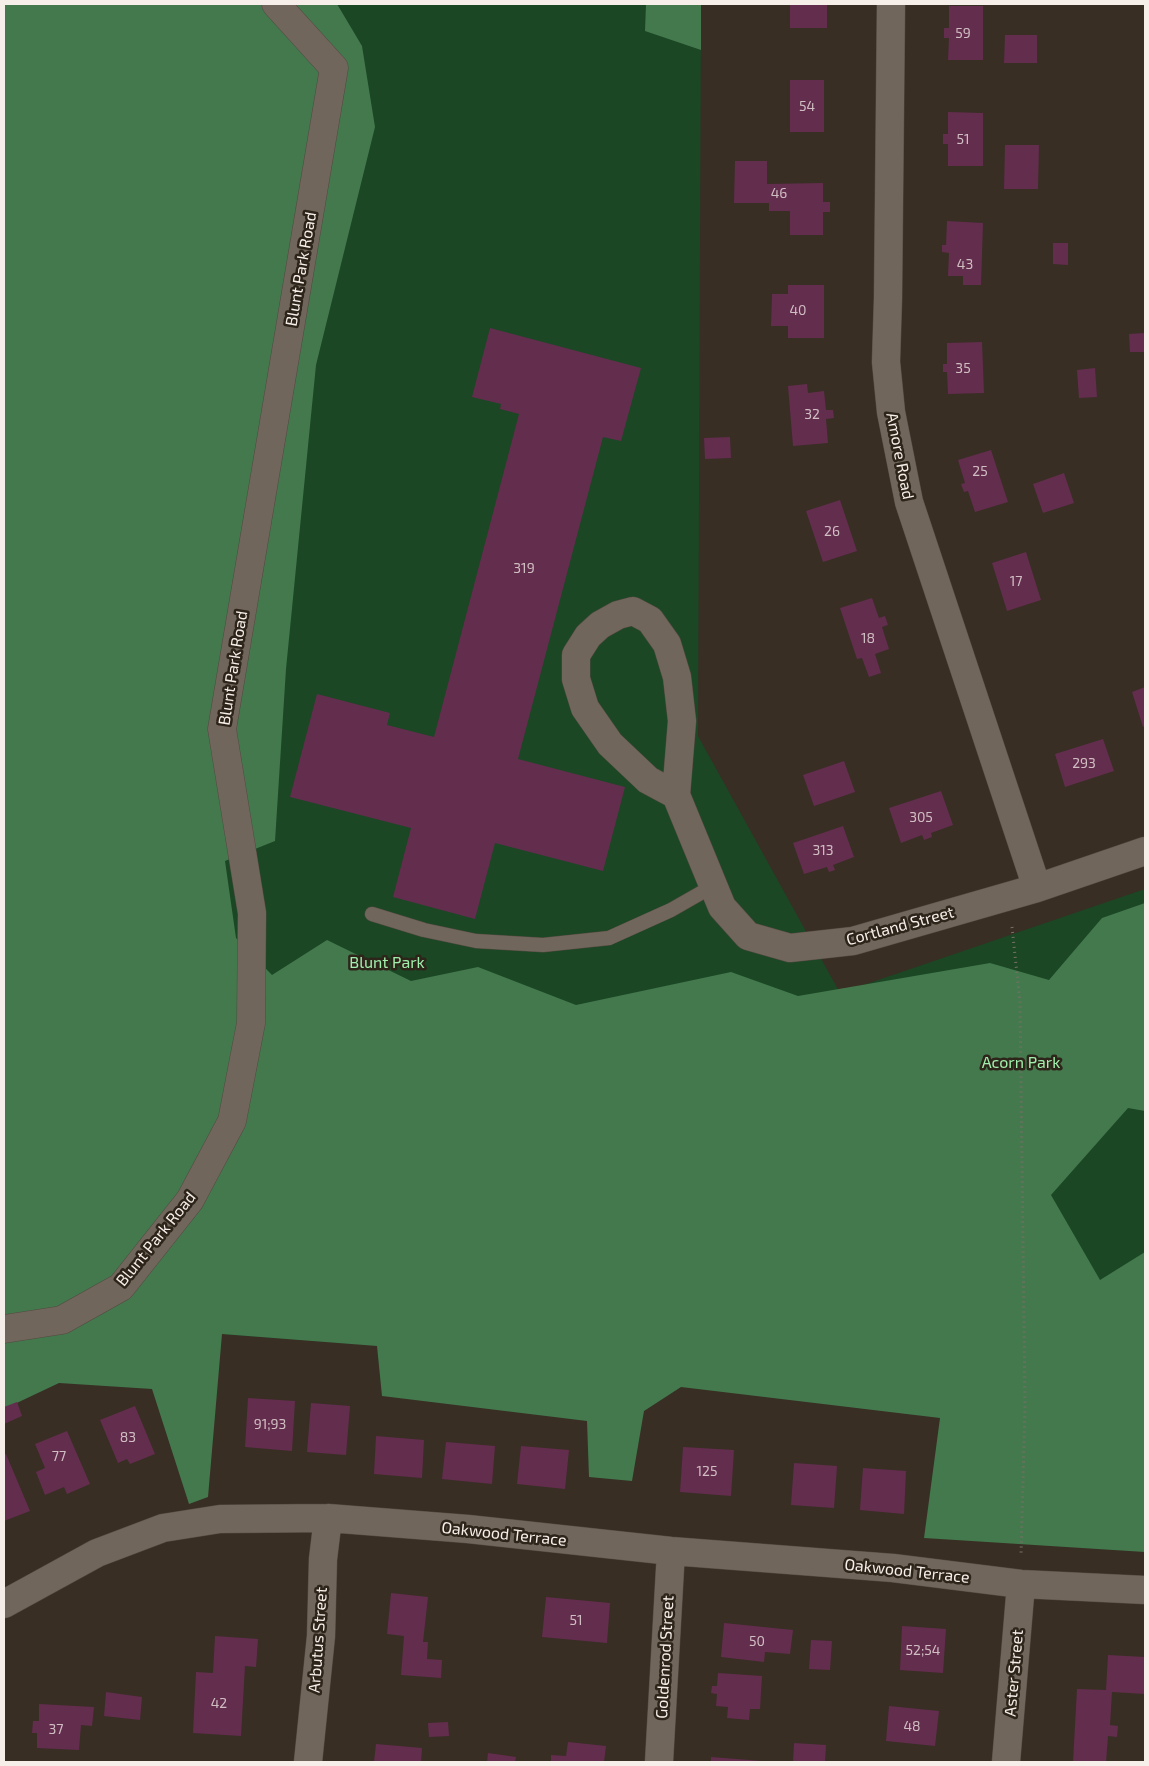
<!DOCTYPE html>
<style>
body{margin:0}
#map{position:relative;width:1149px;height:1766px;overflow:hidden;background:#382e24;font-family:"Exo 2",sans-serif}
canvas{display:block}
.frame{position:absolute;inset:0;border:5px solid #f6efe9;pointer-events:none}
</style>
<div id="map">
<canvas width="1149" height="1766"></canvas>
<div class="frame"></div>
</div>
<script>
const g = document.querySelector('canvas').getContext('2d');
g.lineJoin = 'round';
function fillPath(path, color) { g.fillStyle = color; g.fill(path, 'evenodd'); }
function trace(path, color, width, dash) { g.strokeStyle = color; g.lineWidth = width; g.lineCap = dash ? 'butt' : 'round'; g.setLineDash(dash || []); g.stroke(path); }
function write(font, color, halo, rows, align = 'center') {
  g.font = font + ' "Exo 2",sans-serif'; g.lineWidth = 5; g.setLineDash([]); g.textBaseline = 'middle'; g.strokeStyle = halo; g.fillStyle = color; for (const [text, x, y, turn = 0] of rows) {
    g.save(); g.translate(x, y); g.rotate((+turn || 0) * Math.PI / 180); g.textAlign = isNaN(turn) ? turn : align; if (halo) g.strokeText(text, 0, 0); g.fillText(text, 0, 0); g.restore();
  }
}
fillPath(new Path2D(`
 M 4,4 L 701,4 L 698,736 L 840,993 L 1145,889 L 1145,1540 L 1063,1396 L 222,1334 Z`), '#1b4724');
fillPath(new Path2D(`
 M 4,4 L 337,4 L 362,46 L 375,127 L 316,365 L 286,669 L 275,841 L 225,861 L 236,938 L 272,975 L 327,940 L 411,981 L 478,967 L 576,1005 L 731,972 L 798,996 L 990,963 L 1049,980 L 1102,918 L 1145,903 L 1145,1111 L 1128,1108 L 1051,1195 L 1100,1280 L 1145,1252 L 1145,1552 L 924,1538 L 940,1418 L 681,1387 L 644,1411 L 632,1481 L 589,1477 L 587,1421 L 382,1396 L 377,1346 L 222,1334 L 208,1497 L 189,1504 L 152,1389 L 59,1383 L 4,1409 Z
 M 646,4 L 701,4 L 701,50 L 645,31 Z`), '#43794d');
fillPath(new Path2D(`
 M 790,4 L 827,4 L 827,28 L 790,28 Z
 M 949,6 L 983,6 L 983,60 L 948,60 L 949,38 L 944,38 L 944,28 L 949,28 Z
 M 1005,35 L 1037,35 L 1037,63 L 1004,63 Z
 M 790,80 L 824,80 L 824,132 L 790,132 Z
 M 948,112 L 983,113 L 983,166 L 948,166 L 948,144 L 943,144 L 943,134 L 948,134 Z
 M 1005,145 L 1039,145 L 1038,189 L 1004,189 Z
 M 735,161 L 767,161 L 767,184 L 823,183 L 823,202 L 830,202 L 830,212 L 823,212 L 823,235 L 790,235 L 790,211 L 769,211 L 769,203 L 734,203 Z
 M 947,221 L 983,223 L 981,285 L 963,285 L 963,276 L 948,276 L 949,253 L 942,252 L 942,245 L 946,245 Z
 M 1053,243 L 1068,243 L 1068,265 L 1053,264 Z
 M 788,285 L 824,285 L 824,338 L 788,338 L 788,326 L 771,326 L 772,294 L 788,294 Z
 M 490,328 L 641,368 L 621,441 L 603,437 L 518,759 L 625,787 L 603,871 L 495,843 L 475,919 L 393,897 L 411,828 L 290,797 L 317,694 L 390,713 L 387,725 L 434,737 L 519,414 L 500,409 L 501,404 L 472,397 Z
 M 1145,333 L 1145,352 L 1130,352 L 1129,334 Z
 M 982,342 L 984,393 L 948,394 L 947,372 L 943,372 L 943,364 L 947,364 L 947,343 Z
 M 1095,368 L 1097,397 L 1079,398 L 1077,370 Z
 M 807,384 L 808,393 L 824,391 L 826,410 L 833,410 L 834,418 L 826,419 L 828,443 L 793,446 L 788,386 Z
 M 730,437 L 731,458 L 705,459 L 704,438 Z
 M 991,450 L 1008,502 L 975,512 L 968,491 L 964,492 L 961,484 L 965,483 L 958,460 Z
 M 1064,473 L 1074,503 L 1043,513 L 1033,484 Z
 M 840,500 L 857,551 L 823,562 L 806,511 Z
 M 1026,552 L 1041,600 L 1007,611 L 992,563 Z
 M 872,598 L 879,618 L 885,616 L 888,625 L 882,627 L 889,649 L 875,654 L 881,673 L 869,677 L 862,658 L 857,659 L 840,608 Z
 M 1145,687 L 1145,726 L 1143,727 L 1132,692 Z
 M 1103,739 L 1114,771 L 1065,787 L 1055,754 Z
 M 844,761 L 855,792 L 814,806 L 803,775 Z
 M 941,791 L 953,825 L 931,833 L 932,837 L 924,840 L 922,835 L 901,843 L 889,808 Z
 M 843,826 L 854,857 L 833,865 L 835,870 L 829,872 L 827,867 L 804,874 L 793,843 Z
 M 248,1398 L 295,1401 L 292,1451 L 245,1447 Z
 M 17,1402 L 22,1416 L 4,1424 L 4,1407 Z
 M 311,1403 L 350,1406 L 346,1455 L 307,1452 Z
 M 135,1406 L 155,1454 L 130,1464 L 127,1459 L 118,1463 L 100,1420 Z
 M 67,1431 L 90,1484 L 67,1494 L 64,1487 L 45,1495 L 36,1472 L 45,1468 L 35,1444 Z
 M 376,1436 L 424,1440 L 422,1478 L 374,1474 Z
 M 446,1442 L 495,1446 L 492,1484 L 442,1479 Z
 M 521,1446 L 569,1450 L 565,1489 L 517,1484 Z
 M 683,1447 L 734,1450 L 731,1496 L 680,1492 Z
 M 6,1454 L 30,1511 L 4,1521 L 4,1455 Z
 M 794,1463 L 837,1466 L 834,1508 L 791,1505 Z
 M 863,1468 L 906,1471 L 904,1514 L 860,1510 Z
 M 391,1593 L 428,1597 L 423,1642 L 428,1642 L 427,1659 L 442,1660 L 441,1678 L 401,1675 L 404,1636 L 387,1634 Z
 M 546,1597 L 610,1603 L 607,1643 L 542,1637 Z
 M 724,1623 L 793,1630 L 790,1654 L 765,1652 L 764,1662 L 721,1657 Z
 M 902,1626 L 946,1629 L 943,1673 L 900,1670 Z
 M 215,1636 L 258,1639 L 256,1667 L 245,1666 L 241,1736 L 193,1733 L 196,1672 L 213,1673 Z
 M 811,1640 L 832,1641 L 830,1670 L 809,1669 Z
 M 1108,1655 L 1145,1657 L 1145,1694 L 1112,1692 L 1110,1725 L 1118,1726 L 1117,1737 L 1108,1736 L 1106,1762 L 1073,1762 L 1077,1689 L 1106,1690 Z
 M 718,1673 L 762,1676 L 760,1709 L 750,1709 L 749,1720 L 727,1718 L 728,1707 L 716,1706 L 717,1694 L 711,1693 L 712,1686 L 717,1686 Z
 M 106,1692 L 142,1697 L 140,1720 L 104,1716 Z
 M 39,1704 L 94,1707 L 92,1726 L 81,1725 L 79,1750 L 37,1748 L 37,1733 L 32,1733 L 33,1721 L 39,1721 Z
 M 889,1706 L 939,1711 L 935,1746 L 886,1741 Z
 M 448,1722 L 449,1736 L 429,1737 L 428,1723 Z
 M 568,1742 L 606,1746 L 604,1762 L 551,1762 L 551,1755 L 566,1756 Z
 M 794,1743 L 826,1745 L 825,1762 L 793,1762 Z
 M 376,1744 L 422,1748 L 421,1762 L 374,1762 Z
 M 488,1753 L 516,1757 L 515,1762 L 487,1762 Z
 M 711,1757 L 762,1761 L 761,1762 L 711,1762 Z`), '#632d4e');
const lane = new Path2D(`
 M 372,914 L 424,930 L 476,941 L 543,945 L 609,938 L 671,910 L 713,886`);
const street = new Path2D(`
 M 891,4 L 888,298 L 886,362 L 891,412 L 909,502 L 1037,888
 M 676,795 L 648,780 L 610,744 L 585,708 L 576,679 L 576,655 L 588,636 L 600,625 L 618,615 L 633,611 L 650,620 L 667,644 L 677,677 L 682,721 L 676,795 L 722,907 L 748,936 L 790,948 L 853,941 L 1037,888 L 1145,851
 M 4,1329 L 62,1320 L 121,1287 L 190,1200 L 232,1121 L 251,1023 L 252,913 L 222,729 L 334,68 L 276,4
 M 4,1604 L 97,1553 L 163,1528 L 220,1519 L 328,1518 L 468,1529 L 671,1551 L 893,1568 L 1021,1584 L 1145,1590
 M 308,1762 L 321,1636 L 323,1559 L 328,1518
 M 659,1762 L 671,1551
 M 1006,1762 L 1021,1584`);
trace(lane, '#534a42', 15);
trace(street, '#534a42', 29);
trace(new Path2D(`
 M 1012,927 L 1020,1002 L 1025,1405 L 1021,1555`), '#7a7169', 3, [1, 4]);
trace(lane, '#71665b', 14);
trace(street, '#71665b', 28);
write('14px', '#d1bec2', null, [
 ["59",963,33],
 ["54",807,106],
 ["51",963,139],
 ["46",779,193],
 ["43",965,264],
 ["40",798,310],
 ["35",963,368],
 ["32",812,414],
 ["25",980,471],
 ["26",832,531],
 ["319",524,568],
 ["17",1016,581],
 ["18",868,638],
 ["293",1084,763],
 ["305",921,817],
 ["313",823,850],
 ["91;93",270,1424],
 ["83",128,1437],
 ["77",59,1456],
 ["125",707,1471],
 ["51",576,1620],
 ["50",757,1641],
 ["52;54",923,1650],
 ["42",219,1703],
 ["48",912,1726],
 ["37",56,1729]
]);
write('16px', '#f6efe9', '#2d241a', [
 ["Blunt Park Road",301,269,-80],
 ["Amore Road",900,456,79],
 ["Blunt Park Road",233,668,-81],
 ["Cortland Street",900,926,-15],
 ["Blunt Park Road",156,1239,-51],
 ["Oakwood Terrace",504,1534,6],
 ["Oakwood Terrace",907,1571,6],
 ["Arbutus Street",318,1640,-86],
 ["Goldenrod Street",665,1657,-87],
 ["Aster Street",1014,1673,-85]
]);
write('16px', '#a0efac', '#2d241a', [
 ["Blunt Park",387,963],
 ["Acorn Park",1021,1063]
]);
</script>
